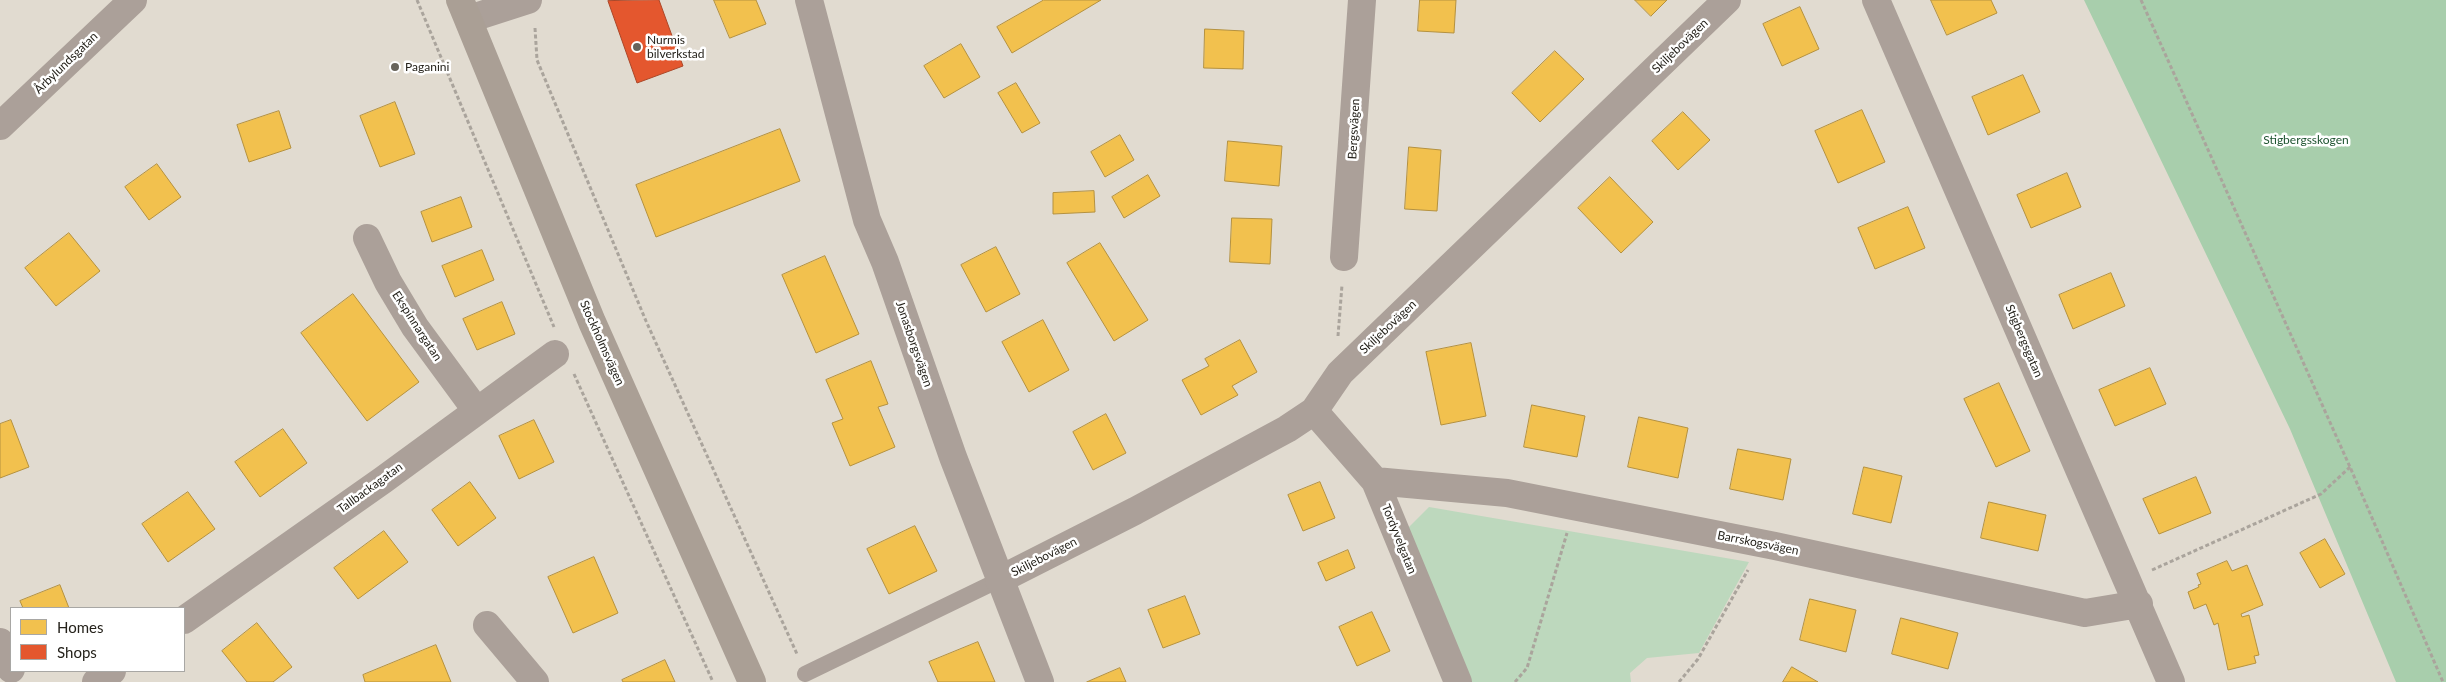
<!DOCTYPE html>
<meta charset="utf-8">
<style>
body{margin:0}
#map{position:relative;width:2446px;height:682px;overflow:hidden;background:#e1dbd0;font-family:Lato,sans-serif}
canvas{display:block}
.legend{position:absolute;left:10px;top:607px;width:175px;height:65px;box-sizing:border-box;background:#fff;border:1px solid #a8a7a4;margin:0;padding:6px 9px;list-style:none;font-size:15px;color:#25221b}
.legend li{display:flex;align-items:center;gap:10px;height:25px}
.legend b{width:25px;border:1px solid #a8a7a4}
</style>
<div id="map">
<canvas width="2446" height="682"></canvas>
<ul class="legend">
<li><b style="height:14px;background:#f2c14e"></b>Homes</li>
<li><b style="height:14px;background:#e4572e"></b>Shops</li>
</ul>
</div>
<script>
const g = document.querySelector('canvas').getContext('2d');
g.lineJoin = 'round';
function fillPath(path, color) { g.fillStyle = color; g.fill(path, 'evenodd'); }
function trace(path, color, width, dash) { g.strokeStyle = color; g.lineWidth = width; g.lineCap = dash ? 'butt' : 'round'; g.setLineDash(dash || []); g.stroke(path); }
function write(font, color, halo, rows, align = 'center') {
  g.font = font + ' Lato,sans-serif'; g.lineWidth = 5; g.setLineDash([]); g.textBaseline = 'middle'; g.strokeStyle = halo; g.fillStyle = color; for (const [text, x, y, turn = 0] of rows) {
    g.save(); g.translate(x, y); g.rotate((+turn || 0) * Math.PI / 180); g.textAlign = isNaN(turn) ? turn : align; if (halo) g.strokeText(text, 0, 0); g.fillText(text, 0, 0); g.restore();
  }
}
fillPath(new Path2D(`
 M 1429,507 L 1749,562 L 1699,653 L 1647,658 L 1630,673 L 1631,682 L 1467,682 L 1408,528 Z`), '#bdd8bd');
fillPath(new Path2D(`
 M 2084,0 L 2446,0 L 2446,682 L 2396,682 L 2290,429 Z`), '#a8ceac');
const homes = new Path2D(`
 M 714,0 L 756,0 L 766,24 L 730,38 Z
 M 1044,0 L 1101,0 L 1012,53 L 997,27 Z
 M 1420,0 L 1456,0 L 1454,33 L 1418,31 Z
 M 1635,0 L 1667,0 L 1651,16 Z
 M 1931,0 L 1991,0 L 1997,13 L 1947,35 Z
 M 1800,7 L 1819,49 L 1782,66 L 1763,24 Z
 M 1205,29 L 1244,31 L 1243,69 L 1204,68 Z
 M 961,44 L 980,77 L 944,98 L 924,66 Z
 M 1555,51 L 1584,79 L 1540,122 L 1512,93 Z
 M 2023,75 L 2040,112 L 1988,135 L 1972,97 Z
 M 1016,83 L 1040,123 L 1022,133 L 998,93 Z
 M 395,102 L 415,154 L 380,167 L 360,116 Z
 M 1862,110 L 1885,162 L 1838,183 L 1815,131 Z
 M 279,111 L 291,148 L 249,162 L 237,125 Z
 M 1683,112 L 1710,140 L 1678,170 L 1652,141 Z
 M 780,129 L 800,181 L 656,237 L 636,185 Z
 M 1120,135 L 1134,160 L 1105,177 L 1091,152 Z
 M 1228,141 L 1282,146 L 1279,186 L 1225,181 Z
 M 1409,147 L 1441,150 L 1437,211 L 1405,209 Z
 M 157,164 L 181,197 L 149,220 L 125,187 Z
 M 2067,173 L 2081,207 L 2031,228 L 2017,195 Z
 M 1148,175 L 1160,196 L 1124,218 L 1112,197 Z
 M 1610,177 L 1653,222 L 1621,253 L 1578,208 Z
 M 1094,191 L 1095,212 L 1053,214 L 1053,193 Z
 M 461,197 L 472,227 L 432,242 L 421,212 Z
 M 1908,207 L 1925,248 L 1875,269 L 1858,228 Z
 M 1232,218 L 1272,219 L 1270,264 L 1230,262 Z
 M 69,233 L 100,271 L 56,306 L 25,268 Z
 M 1100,243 L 1148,320 L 1114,341 L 1067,263 Z
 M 996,247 L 1020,294 L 986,312 L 961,265 Z
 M 482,250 L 494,280 L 455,297 L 442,266 Z
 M 825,256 L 859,334 L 816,353 L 782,275 Z
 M 2111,273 L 2125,306 L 2073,329 L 2059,295 Z
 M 353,294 L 419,382 L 367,421 L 301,333 Z
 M 502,302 L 515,334 L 477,350 L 463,319 Z
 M 1043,320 L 1069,370 L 1029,392 L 1002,342 Z
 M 1240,340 L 1257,372 L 1232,386 L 1238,395 L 1201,415 L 1182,380 L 1209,366 L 1205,359 Z
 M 1471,343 L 1486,416 L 1441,425 L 1426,352 Z
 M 871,361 L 888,404 L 878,407 L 895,447 L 850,466 L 832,423 L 843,419 L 826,380 Z
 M 2150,368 L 2166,404 L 2115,426 L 2099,390 Z
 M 1999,383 L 2030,451 L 1996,467 L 1964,399 Z
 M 1532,405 L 1585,416 L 1577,457 L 1524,447 Z
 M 1106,414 L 1126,453 L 1093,470 L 1073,432 Z
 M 1639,417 L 1688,428 L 1678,478 L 1628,467 Z
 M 11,420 L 29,467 L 0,478 L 0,424 Z
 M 534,420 L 554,462 L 519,479 L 499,436 Z
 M 283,429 L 307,463 L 260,497 L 235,462 Z
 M 1738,449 L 1791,459 L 1783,500 L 1730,489 Z
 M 1864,467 L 1902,476 L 1891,523 L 1853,514 Z
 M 2196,477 L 2211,513 L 2159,534 L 2143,499 Z
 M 470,482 L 496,518 L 458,546 L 432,510 Z
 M 1320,482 L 1335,518 L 1303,531 L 1288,495 Z
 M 188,492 L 215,529 L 168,562 L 142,524 Z
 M 1989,502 L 2046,515 L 2038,551 L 1981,538 Z
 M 915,526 L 937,571 L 889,594 L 867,549 Z
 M 384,531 L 408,562 L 358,599 L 334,568 Z
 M 2325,539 L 2345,574 L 2320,588 L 2300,553 Z
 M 1348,550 L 1355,568 L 1326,581 L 1318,563 Z
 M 594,557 L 618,613 L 573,633 L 548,577 Z
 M 2227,561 L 2232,571 L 2247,565 L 2263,605 L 2241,614 L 2242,617 L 2249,615 L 2259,655 L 2254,656 L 2256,663 L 2228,670 L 2218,623 L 2214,625 L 2206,604 L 2194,609 L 2188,592 L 2199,587 L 2198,585 L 2201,584 L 2197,574 Z
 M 60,585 L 69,608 L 23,608 L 20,601 Z
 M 1185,596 L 1200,634 L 1163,648 L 1148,610 Z
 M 1810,599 L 1856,610 L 1846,652 L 1800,640 Z
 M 1372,612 L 1390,651 L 1357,666 L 1339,627 Z
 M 1901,618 L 1958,633 L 1948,669 L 1892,654 Z
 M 257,623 L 292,667 L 273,682 L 247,682 L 222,651 Z
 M 978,642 L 995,682 L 938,682 L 929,662 Z
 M 436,645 L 451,682 L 365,682 L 363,675 Z
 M 665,660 L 675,682 L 623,682 L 622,680 Z
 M 1792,667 L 1818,682 L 1783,682 Z
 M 1120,668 L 1126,682 L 1087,682 Z`);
fillPath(homes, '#f2c14e');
trace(homes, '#b4913f', 1);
const shops = new Path2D(`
 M 659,0 L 683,66 L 637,83 L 608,1 Z`);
fillPath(shops, '#e4572e');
trace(shops, '#ab4728', 1);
trace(new Path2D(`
 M 417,0 L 554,327
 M 2141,0 L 2350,467 L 2443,682
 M 535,28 L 537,60 L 646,321 L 797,654
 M 1338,336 L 1342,285
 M 574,374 L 713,682
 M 2152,570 L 2321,494 L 2350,467
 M 1515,682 L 1527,668 L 1567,533
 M 1679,682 L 1698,659 L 1748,570`), '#aaa49c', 3, [4, 2.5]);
trace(new Path2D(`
 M 805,674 L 999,580`), '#aba099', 16);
trace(new Path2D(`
 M 809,0 L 867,220 L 885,262 L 953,457 L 1040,682
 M 1876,0 L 2171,682
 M 469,19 L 528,0
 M 0,126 L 133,0
 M 367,238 L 388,282 L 415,327 L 476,410
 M 1344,257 L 1362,0
 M 1314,411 L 1375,481 L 1458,682
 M 1375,481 L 1507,493 L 1775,546 L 2085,613 L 2139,604
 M 999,580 L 1135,511 L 1287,429 L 1314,411 L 1340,373 L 1727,0
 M 184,620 L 383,480 L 555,354
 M 487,625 L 535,682
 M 0,642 L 11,669
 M 96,682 L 112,671`), '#aba099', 28);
trace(new Path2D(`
 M 460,0 L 592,322 L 752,682`), '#aa9f95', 28);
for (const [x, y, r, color] of [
 [637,47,5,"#67635a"],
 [395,67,5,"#67635a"]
]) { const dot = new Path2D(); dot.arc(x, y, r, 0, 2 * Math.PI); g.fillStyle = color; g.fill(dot); trace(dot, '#fff', 2); }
write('12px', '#25221b', '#fff', [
 ["Nurmis",647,40],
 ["bilverkstad",647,54],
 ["Paganini",405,67]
], 'left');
write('12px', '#25221b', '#fff', [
 ["Skiljebovägen",1680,46,-44],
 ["Årbylundsgatan",66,63,-44],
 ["Bergsvägen",1354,129,-87],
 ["Ekspinnargatan",417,326,57],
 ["Skiljebovägen",1388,327,-43],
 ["Stigbergsgatan",2024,341,67],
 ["Stockholmsvägen",602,343,66],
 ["Jonasborgsvägen",914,344,71],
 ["Tallbackagatan",370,488,-36],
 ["Tordyvelgatan",1399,539,68],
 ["Barrskogsvägen",1758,543,11],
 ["Skiljebovägen",1044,557,-27]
]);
write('12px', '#1f5431', '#fff', [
 ["Stigbergsskogen",2306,140]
]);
</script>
